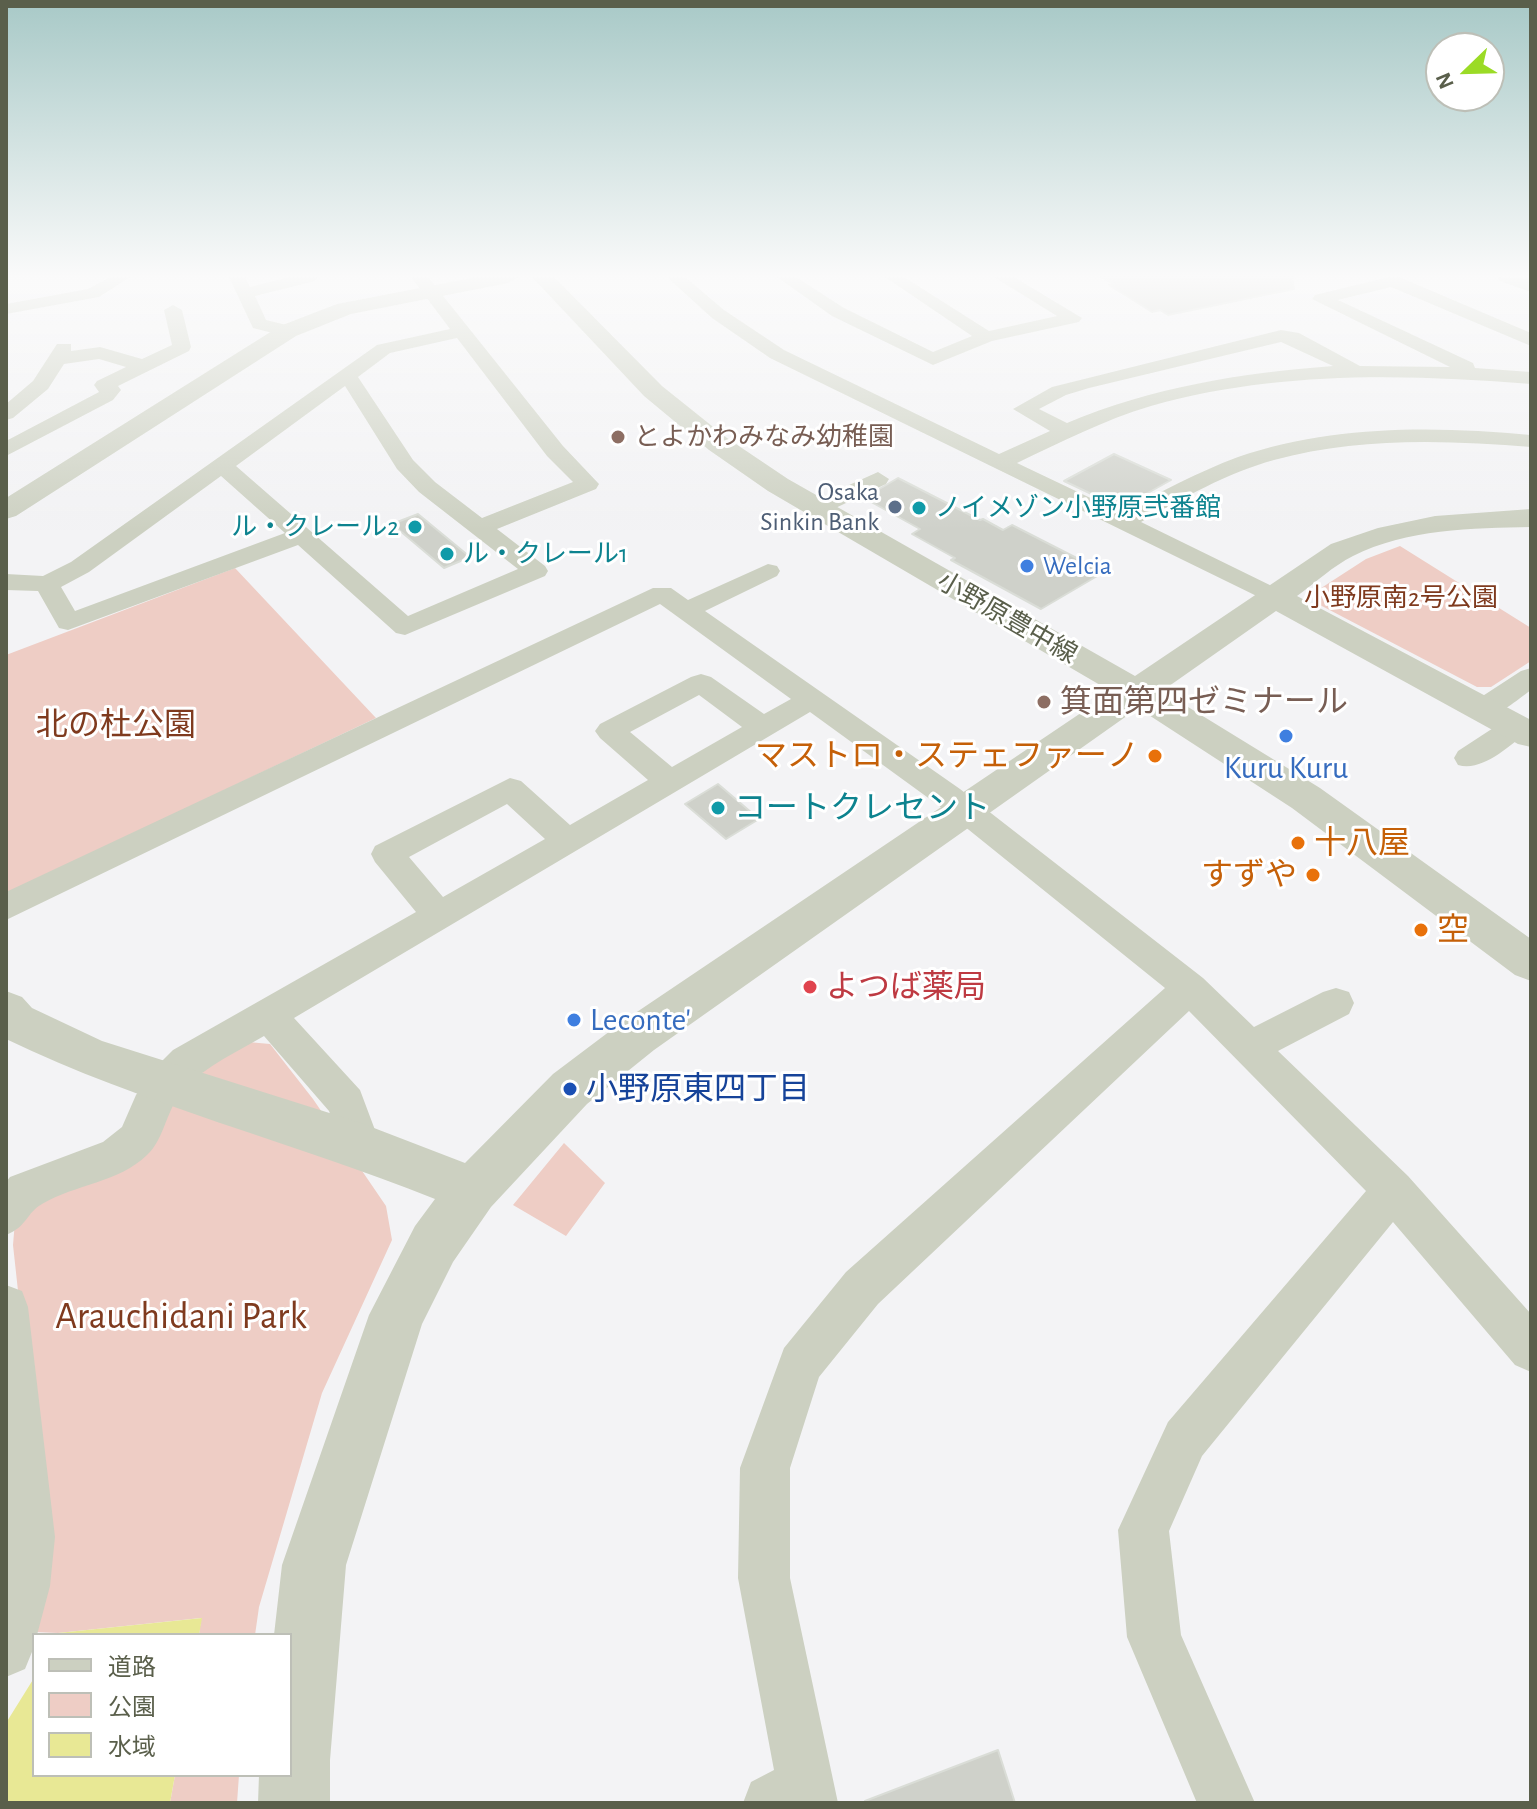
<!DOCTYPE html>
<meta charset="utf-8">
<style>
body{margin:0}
#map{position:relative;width:1537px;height:1809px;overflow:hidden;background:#f3f3f5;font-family:"Alegreya Sans","Noto Sans JP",sans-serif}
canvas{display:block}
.frame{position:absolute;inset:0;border:8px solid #5a5f4b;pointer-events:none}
.legend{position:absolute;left:32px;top:1633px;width:260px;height:144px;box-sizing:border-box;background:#fff;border:2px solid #bdbfb7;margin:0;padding:10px 14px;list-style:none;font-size:24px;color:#5a5f4b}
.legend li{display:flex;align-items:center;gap:16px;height:40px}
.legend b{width:40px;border:2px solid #bdbfb7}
.north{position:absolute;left:1425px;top:32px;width:80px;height:80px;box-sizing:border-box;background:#fff;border:2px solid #bdbfb7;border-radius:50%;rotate:247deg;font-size:22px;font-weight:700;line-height:32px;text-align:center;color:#5a5f4b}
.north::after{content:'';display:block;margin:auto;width:28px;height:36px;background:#9bdb26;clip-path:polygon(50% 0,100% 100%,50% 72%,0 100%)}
</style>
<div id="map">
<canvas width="1537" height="1809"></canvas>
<div class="frame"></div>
<ul class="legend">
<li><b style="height:10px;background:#ccd0c1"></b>道路</li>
<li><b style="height:22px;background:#eecdc5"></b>公園</li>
<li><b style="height:22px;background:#e8e895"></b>水域</li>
</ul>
<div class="north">N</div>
</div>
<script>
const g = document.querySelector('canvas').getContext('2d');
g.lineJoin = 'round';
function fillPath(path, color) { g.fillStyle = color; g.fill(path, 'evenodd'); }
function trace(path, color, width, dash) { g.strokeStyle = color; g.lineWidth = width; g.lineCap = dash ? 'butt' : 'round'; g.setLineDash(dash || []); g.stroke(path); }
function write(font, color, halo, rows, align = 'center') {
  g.font = font + ' "Alegreya Sans","Noto Sans JP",sans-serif'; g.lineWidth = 6; g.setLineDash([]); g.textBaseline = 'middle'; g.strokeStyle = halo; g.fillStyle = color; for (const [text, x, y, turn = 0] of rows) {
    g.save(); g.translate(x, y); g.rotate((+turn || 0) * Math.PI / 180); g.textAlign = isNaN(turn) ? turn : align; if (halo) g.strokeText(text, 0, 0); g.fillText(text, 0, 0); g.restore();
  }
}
fillPath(new Path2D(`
 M 1400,546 L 1531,628 L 1531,661 L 1491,687 L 1477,687 L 1320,605 L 1315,592 L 1366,559 Z
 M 235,568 L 376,718 L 6,894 L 6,655 Z
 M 248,1042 L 270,1044 L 313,1099 L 386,1206 L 392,1240 L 322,1393 L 259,1607 L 255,1635 L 199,1635 L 201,1618 L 58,1633 L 35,1632 L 49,1575 L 13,1245 L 15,1221 L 155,1123 L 213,1061 Z
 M 564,1143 L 605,1183 L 566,1236 L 513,1205 Z
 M 175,1775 L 239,1775 L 237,1803 L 170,1803 Z`), '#eecdc5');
fillPath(new Path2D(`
 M 202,1618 L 199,1635 L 57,1635 L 58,1633 Z
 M 34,1678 L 34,1775 L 175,1775 L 170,1803 L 6,1803 L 6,1723 Z`), '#e8e895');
const building = new Path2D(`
 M 1101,277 L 1292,277 L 1294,289 L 1168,315 L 1160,310 L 1152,312 L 1109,285 L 1114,284 Z
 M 1114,454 L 1171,480 L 1121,508 L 1064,481 Z
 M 898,478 L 980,520 L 983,519 L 1003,530 L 1012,525 L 1104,572 L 1041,609 L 951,560 L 955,558 L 912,534 L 920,529 L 864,498 Z
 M 418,514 L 470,557 L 444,568 L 392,524 Z
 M 718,784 L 759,819 L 726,839 L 685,804 Z
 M 998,1750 L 1015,1803 L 866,1803 L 865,1801 Z`);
fillPath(building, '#cfd1ca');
trace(building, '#daddd7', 2);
fillPath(new Path2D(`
 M 110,277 L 130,277 L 99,297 L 6,314 L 6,304 L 88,289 Z
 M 229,277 L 245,277 L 250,287 L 289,277 L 317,277 L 315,281 L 255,296 L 266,320 L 295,327 L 297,331 L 288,337 L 253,328 Z
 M 411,277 L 428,277 L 563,446 L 599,484 L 596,489 L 497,529 L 545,566 L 548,571 L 545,576 L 405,635 L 396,633 L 298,545 L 68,630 L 59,628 L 38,591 L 6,590 L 6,574 L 43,576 L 71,562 L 377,345 L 450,329 ZM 457,338 L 547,456 L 573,482 L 482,518 L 435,482 L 413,460 L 358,377 L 390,353 ZM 345,386 L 397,469 L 419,492 L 518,569 L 408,616 L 236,466 ZM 221,476 L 285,533 L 75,611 L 61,587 L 89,572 Z
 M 667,277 L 685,277 L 724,310 L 784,350 L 999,454 L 1050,431 L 1013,409 L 1052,387 L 1281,330 L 1299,333 L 1360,366 L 1450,367 L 1312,299 L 1315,295 L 1389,277 L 1399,277 L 1531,333 L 1531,346 L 1391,287 L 1338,300 L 1473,363 L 1475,368 L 1531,372 L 1531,384 C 1404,374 1275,371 1151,406 C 1104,420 1061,442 1017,463 L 1122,513 C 1160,492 1198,472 1238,457 C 1332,425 1434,426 1531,435 L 1531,447 C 1446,440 1357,437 1274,460 C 1227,473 1183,498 1141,522 L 1282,591 L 1286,596 L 1282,601 L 1273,604 L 770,358 L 712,318 ZM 1281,342 L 1333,366 C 1241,373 1152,387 1067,423 L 1039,409 L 1066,395 L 1089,388 Z
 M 777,277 L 796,277 L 844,308 L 933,352 L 972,336 L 885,277 L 904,277 L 989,331 L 1057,316 L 994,277 L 1014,277 L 1082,318 L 1079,322 L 992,341 L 933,365 L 832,316 Z
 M 173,305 L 182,310 L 191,347 L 189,351 L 118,386 L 121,390 L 113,400 L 6,456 L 6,441 L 99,392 L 94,385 L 97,381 L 126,367 L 99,359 L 64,364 L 48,389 L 13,418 L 6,420 L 6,404 L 33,381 L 57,344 L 71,344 L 71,351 L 100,347 L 142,359 L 172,345 L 164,310 Z
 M 878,472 L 889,479 L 886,484 L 825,513 L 809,513 L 805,508 L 809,503 Z
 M 768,564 L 777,566 L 780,571 L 777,576 L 705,611 L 960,789 L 1203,978 L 1254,1027 L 1323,992 L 1336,988 L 1349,992 L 1354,1003 L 1349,1014 L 1278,1051 L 1408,1176 L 1531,1314 L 1531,1372 L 1515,1365 L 1393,1222 L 1202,1456 L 1169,1531 L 1181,1635 L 1255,1803 L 1197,1803 L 1127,1637 L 1118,1530 L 1168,1422 L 1366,1191 L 1189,1011 L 878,1304 L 819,1377 L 790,1468 L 790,1578 L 838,1803 L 743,1803 L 751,1782 L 774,1770 L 738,1578 L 740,1468 L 784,1348 L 846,1272 L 1165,988 L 938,805 L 810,712 L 294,1018 L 360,1090 L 381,1146 L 375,1159 L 361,1165 L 347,1159 L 329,1111 L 264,1036 C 234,1054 200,1068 179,1096 C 166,1113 163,1141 147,1155 C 118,1183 76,1184 42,1204 C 26,1213 28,1226 6,1235 L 6,1182 L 10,1177 L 103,1142 L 122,1127 L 136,1095 L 152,1071 L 173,1050 L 416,912 L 375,862 L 371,854 L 375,846 L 510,778 L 521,781 L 570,825 L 648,780 L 600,738 L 595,731 L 600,724 L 691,677 L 701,674 L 711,677 L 764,714 L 791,699 L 660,604 L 6,920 L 6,892 L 653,588 L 671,588 L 688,600 ZM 699,695 L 742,727 L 672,767 L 630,732 ZM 507,804 L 545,839 L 443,897 L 409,857 Z
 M 1531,668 L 1531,690 C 1514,702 1496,720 1475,715 L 1471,708 L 1475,701 L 1521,671 Z
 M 1517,716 L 1527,719 L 1531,725 L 1527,733 C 1508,746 1483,772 1458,765 L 1454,758 L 1458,751 L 1507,719 Z
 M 6,1285 L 22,1291 L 28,1307 L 55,1537 L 50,1586 L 37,1635 L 34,1635 L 34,1647 L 25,1669 L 6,1677 Z`), '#ccd0c1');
fillPath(new Path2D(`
 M 477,277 L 518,277 L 508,283 L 351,314 L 296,336 L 16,516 L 6,519 L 6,498 L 280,326 L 337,304 Z
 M 532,277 L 554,277 L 662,386 L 727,438 L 788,479 L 1135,676 L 1331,544 L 1378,528 L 1435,516 L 1531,509 L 1531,527 C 1473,528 1406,529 1353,556 C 1333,566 1315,583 1297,596 L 1531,720 L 1531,747 L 1518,744 L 1276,611 L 1162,691 L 1320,788 L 1531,939 L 1531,981 L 1515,975 L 1292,808 L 1138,708 L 654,1050 L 587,1104 L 491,1207 L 453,1262 L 422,1324 L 346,1565 L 330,1760 L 330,1803 L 258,1803 L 259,1775 L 290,1775 L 290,1635 L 274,1635 L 282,1565 L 369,1315 L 415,1226 L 435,1199 C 293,1142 143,1105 6,1039 L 6,991 L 22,997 L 32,1008 L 102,1041 L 361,1123 L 465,1163 L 553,1074 L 622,1022 L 1112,692 L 768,491 L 709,450 L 644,396 Z
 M 1497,277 L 1531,279 L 1531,292 L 1500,281 Z`), '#ccd0c1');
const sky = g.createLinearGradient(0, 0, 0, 530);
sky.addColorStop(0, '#a8c9c7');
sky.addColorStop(0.52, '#fafafa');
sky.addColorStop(1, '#fafafa00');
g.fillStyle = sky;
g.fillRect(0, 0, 1537, 530);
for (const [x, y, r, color] of [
 [618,437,8,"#8d6e63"],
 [895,507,8,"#5c6f8a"],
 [919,508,8,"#0f9aa8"],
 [415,527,8,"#0f9aa8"],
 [447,554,8,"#0f9aa8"],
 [1027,566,8,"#3f7fe0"],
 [1044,702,8,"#8d6e63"],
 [1286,736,8,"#3f7fe0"],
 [1155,756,8,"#e8710a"],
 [718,808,8,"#0f9aa8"],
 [1298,843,8,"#e8710a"],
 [1313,875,8,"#e8710a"],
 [1421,930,8,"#e8710a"],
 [810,987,8,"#e0444e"],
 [574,1020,8,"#3f7fe0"],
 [570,1089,8,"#1a4fb4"]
]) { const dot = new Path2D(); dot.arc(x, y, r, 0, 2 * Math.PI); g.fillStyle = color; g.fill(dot); trace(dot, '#fff', 3); }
write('26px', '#785e54', '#fff', [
 ["とよかわみなみ幼稚園",634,437]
], 'left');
write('26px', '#4e5e75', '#fff', [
 ["Osaka",879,492],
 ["Sinkin Bank",879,522]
], 'right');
write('26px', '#0d838f', '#fff', [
 ["ノイメゾン小野原弐番館",935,508],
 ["ル・クレール2",399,527,"right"],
 ["ル・クレール1",463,554]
], 'left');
write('26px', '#366cbe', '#fff', [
 ["Welcia",1043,566]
], 'left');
write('26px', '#7f3a1e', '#fff', [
 ["小野原南2号公園",1401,598]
]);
write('26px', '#5a5f4b', '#fff', [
 ["小野原豊中線",1007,618,30]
]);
write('32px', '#785e54', '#fff', [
 ["箕面第四ゼミナール",1060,702]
], 'left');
write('32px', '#7f3a1e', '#fff', [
 ["北の杜公園",116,725]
]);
write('32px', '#c56008', '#fff', [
 ["マストロ・ステェファーノ",1139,756],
 ["十八屋",1314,843,"left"],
 ["すずや",1297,875],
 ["空",1437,930,"left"]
], 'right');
write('32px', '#366cbe', '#fff', [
 ["Kuru Kuru",1286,768],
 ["Leconte'",590,1020,"left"]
]);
write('32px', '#0d838f', '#fff', [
 ["コートクレセント",734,808]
], 'left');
write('32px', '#be3a42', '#fff', [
 ["よつば薬局",826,987]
], 'left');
write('32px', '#164399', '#fff', [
 ["小野原東四丁目",586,1089]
], 'left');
write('38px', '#7f3a1e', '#fff', [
 ["Arauchidani Park",181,1317]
]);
</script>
